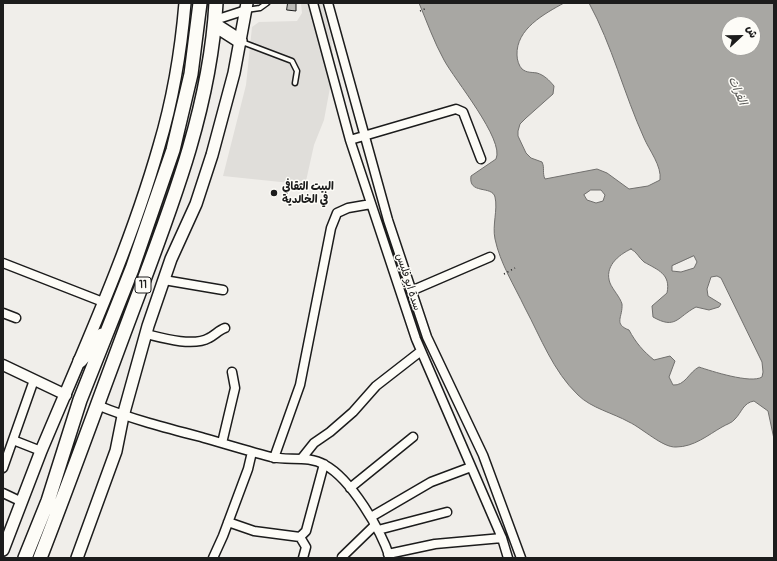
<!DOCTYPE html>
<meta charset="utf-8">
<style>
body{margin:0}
#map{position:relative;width:777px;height:561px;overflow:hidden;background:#f0eeea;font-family:Pangolin,"Playpen Sans Arabic",sans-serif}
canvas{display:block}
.frame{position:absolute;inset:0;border:4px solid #1c1c1c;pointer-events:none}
.north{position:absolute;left:721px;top:16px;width:40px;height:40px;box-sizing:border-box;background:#fdfcf7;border:1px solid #a3a29f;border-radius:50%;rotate:68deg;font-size:11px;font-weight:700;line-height:16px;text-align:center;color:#1c1c1c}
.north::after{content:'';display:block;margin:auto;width:14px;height:18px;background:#1c1c1c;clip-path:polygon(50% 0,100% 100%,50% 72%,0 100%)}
</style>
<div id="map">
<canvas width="777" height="561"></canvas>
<div class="frame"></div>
<div class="north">ش</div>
</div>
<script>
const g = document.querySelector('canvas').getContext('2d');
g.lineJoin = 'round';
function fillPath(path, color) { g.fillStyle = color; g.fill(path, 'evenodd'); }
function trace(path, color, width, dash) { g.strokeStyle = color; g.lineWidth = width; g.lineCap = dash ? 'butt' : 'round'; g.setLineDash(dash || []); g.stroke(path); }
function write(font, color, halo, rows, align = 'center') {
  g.font = font + ' Pangolin,"Playpen Sans Arabic",sans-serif'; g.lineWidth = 3; g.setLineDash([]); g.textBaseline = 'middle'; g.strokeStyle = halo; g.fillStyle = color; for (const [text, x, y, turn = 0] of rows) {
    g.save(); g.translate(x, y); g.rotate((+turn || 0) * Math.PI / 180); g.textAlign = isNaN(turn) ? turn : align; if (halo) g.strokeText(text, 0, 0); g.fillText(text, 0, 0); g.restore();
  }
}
fillPath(new Path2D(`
 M 301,3 L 322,3 L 331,37 L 334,66 L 324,120 L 314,145 L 306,181 L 300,184 L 223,176 L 246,85 L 252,27 L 259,22 L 297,21 L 302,13 Z`), '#e0deda');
const water = new Path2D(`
 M 419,3 L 564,3 C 544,14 516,29 517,55 C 517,60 519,66 522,69 C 527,73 531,72 537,73 C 544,75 549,80 554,86 L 553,94 L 526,118 L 520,124 L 518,131 L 518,136 L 526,153 L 531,158 L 542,162 C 545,168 542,173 545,179 L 597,169 L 607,173 L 629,189 L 648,186 L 660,180 C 662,166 649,150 644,138 C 624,94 612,45 589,3 L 774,3 L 774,439 L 768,411 L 754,401 C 743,403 742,412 735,419 C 732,423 727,424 722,427 C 708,435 694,447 676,447 C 663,448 642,428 629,422 C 613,413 591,408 578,395 C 553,371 541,338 525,308 C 514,285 500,263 495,239 C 492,225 498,210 495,197 C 492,185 468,195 471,176 L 496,159 C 505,140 454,79 444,60 C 434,42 427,22 419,3 ZM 729,24 L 753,24 L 753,48 L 729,48 ZM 591,190 L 601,190 L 605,195 L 603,201 L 596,203 L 587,200 L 584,195 ZM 631,249 C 637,252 639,258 644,262 C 658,270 671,274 667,293 L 652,306 L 653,317 C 676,330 677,317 696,307 L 709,310 L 719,307 L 721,304 L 708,296 L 707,289 L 711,277 L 717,276 L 721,278 L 762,362 L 763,372 L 762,377 C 751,384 711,371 699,367 C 689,372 685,386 673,385 L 669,377 L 675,361 L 670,356 L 654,360 C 643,351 636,343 629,330 C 613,324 623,317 622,304 C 620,297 613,290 610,283 C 604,267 618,255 631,249 ZM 694,256 L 697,262 L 694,268 L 681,272 L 672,271 L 672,266 Z`);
fillPath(water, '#a8a7a3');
trace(water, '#706f6d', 1);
const building = new Path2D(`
 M 288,3 L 296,3 L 296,11 L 287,10 Z`);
fillPath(building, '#bbbab6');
trace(building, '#1c1c1c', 1);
const service = new Path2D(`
 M 246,10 L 260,8 L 267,3
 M 242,42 L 292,61 L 297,71 L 295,83`);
const minor = new Path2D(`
 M 313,3 L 350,140 L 416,339 L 502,538 L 508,558
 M 328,3 L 388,220 L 427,337 L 483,455 L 521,558
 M 215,20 L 246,10
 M 350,140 L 456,109 L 463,112 L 481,159
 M 3,263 L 103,302
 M 164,280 L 223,290
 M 411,291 L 490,257
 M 3,313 L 16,318
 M 146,334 C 162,338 193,347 209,338 C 215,335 219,330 225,328
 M 97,405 C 131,419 166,428 201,437 C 225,444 248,451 271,457 C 289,461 308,455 325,465 C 351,479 381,530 390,558
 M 13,440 L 41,451
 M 222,443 L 235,388 L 232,372
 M 274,458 L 300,385 L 331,228 L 337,213 L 348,208 L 371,204
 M 302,458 L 314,443 L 330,432 L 353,412 L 376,386 L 421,351
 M 3,468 L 34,380
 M 350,488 L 413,437
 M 3,493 L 22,502
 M 371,517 L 431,482 L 471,467
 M 228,522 L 254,531 L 300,537 L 306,531 L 324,464
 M 378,530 L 447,512
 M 300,537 L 306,547 L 303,558
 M 388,554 L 435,544 L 502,538
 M 342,557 L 375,525
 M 213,558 L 223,536 L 248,469 L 252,452`);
const tertiary = new Path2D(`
 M 3,365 L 66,395`);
const secondary = new Path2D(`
 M 3,550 C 16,517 28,484 41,451 C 83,351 129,251 159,146 C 173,99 181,51 185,3
 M 77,558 L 116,451 L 123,416 L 148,326 L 171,259 L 196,204 L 212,155 L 234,73 L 247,3`);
const trunk = new Path2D(`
 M 215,25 L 240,41
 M 80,361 L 102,335
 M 25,558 L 48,501 L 80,400 L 132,269 L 173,150 L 191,74 L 200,3
 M 40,558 C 71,478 100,397 130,317 C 168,215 210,113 216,3`);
trace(service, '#1c1c1c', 7);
trace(minor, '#1c1c1c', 11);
trace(tertiary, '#1c1c1c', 13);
trace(secondary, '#1c1c1c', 14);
trace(trunk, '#1c1c1c', 16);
trace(new Path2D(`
 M 420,11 L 427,8
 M 504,274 L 515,268`), '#1c1c1c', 1.5, [1, 3]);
trace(service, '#fdfcf7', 4);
trace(minor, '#fdfcf7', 8);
trace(tertiary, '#fdfcf7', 10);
trace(secondary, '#fdfcf7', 11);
trace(trunk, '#fdfcf7', 13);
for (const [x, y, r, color] of [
 [274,193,4,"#1c1c1c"]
]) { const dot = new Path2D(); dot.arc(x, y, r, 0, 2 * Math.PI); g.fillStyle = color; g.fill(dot); trace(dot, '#fdfcf7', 1.5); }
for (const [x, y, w] of [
 [143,285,16]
]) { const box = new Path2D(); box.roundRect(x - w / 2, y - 8, w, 16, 3); g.fillStyle = '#fdfcf7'; g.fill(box); trace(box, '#1c1c1c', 1); }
write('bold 10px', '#1c1c1c', null, [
 ["11",143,285]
]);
write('bold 11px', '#1c1c1c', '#fdfcf7', [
 ["البيت الثقافي",282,187],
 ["في الخالدية",282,200]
], 'left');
write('11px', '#1c1c1c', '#fdfcf7', [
 ["سدة ابو فليس",408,282,72]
]);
write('italic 12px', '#5b5b59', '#fdfcf7', [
 ["الفرات",737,91,67]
]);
</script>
